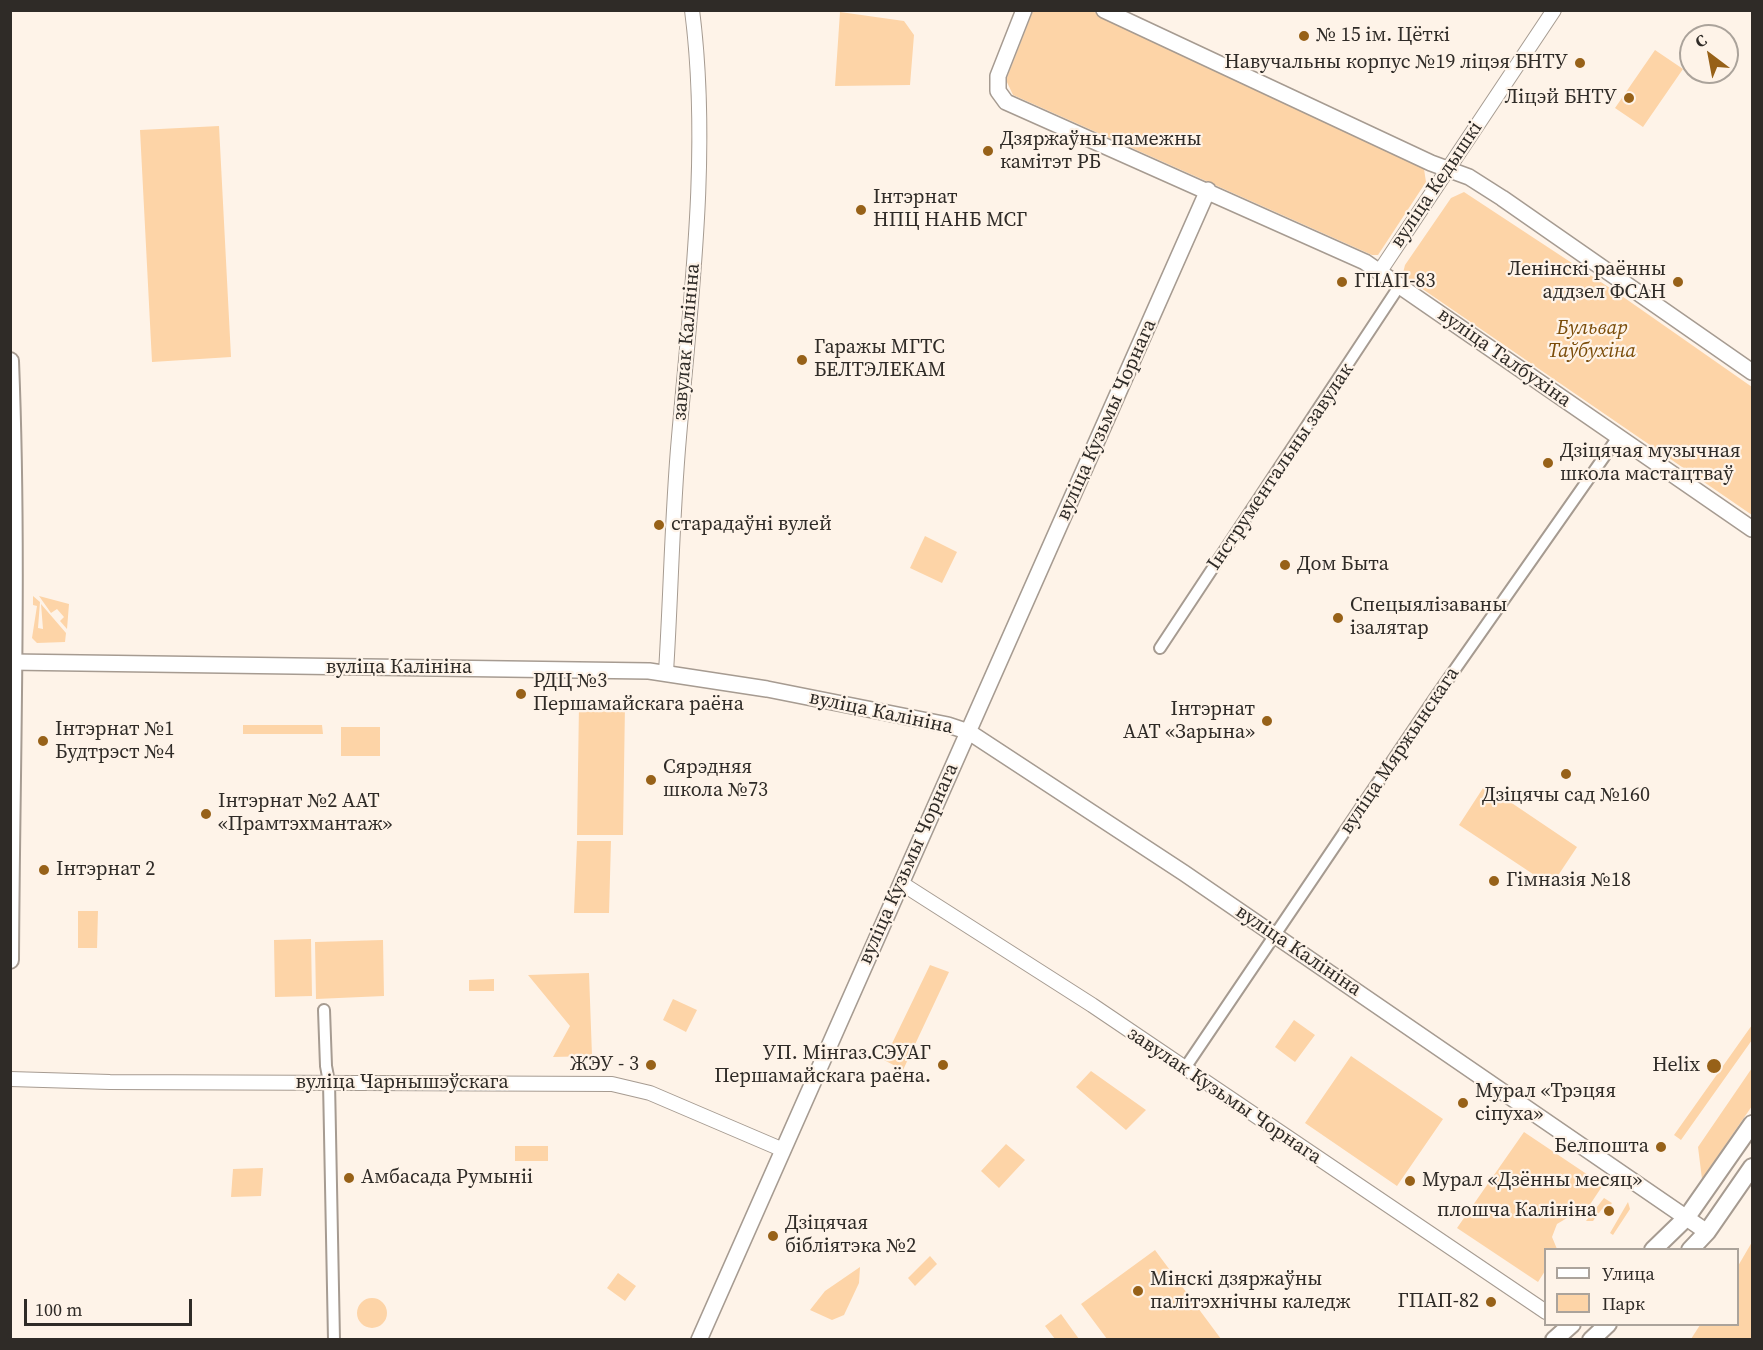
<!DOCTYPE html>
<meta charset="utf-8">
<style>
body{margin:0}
#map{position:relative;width:1763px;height:1350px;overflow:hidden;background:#fef3e8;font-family:"Source Serif 4",serif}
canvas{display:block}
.frame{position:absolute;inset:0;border:12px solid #2f2b27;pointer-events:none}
.legend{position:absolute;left:1544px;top:1248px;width:195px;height:78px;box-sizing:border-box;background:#fef3e8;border:2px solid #aba39b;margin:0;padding:8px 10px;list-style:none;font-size:18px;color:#2f2b27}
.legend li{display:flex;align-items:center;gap:12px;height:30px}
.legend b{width:30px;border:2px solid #aba39b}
.north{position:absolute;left:1679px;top:24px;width:60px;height:60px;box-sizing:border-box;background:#fef3e8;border:2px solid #aba39b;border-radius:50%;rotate:328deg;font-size:16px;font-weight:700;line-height:24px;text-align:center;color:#2f2b27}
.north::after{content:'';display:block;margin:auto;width:21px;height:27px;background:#976118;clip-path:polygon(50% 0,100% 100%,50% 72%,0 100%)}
.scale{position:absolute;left:24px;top:1299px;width:168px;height:27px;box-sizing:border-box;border:3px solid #2f2b27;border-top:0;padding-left:8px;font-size:18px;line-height:21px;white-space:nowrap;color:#2f2b27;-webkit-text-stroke:4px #fef3e8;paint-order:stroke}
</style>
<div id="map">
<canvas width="1763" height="1350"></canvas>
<div class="frame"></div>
<ul class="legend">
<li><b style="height:8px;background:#fff"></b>Улица</li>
<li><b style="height:16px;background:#fdd4a7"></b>Парк</li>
</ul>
<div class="north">С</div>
<div class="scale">100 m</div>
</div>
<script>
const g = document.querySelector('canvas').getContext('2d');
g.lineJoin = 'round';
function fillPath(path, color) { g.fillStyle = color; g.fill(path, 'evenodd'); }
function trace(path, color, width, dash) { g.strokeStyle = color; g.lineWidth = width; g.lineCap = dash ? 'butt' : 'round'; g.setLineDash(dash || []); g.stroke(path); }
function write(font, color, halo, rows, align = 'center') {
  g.font = font + ' "Source Serif 4",serif'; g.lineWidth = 4.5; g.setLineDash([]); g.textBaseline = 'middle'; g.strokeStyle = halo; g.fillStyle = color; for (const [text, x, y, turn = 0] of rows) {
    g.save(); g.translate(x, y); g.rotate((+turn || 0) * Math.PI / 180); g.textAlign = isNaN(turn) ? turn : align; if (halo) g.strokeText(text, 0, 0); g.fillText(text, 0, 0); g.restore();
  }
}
fillPath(new Path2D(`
 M 1033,11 L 1092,11 L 1262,88 L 1424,169 L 1426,182 L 1378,255 L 1372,255 L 1013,95 L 1006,80 Z
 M 840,12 L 904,21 L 914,35 L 910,85 L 835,86 Z
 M 1655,50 L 1683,69 L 1643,127 L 1615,108 Z
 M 219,126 L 231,357 L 152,362 L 140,130 Z
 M 1464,192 L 1619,294 L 1752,387 L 1752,515 L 1405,277 L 1403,273 L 1405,265 L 1451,198 Z
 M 925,536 L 957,552 L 942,583 L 910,568 Z
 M 33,596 L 40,602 L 38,628 L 43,629 L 41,604 L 66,633 L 65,642 L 37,643 L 32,638 L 37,606 L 33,605 Z
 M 39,596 L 69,604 L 67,629 L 60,621 L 64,617 L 57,609 L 51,613 Z
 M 579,704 L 625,705 L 623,835 L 577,835 Z
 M 243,725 L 322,725 L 323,734 L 243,734 Z
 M 341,727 L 380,727 L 380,756 L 341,756 Z
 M 1485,785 L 1577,847 L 1551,886 L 1459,825 Z
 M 577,841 L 611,841 L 609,913 L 574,913 Z
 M 78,911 L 98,911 L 97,948 L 78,948 Z
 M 311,939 L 312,996 L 275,997 L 274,940 Z
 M 383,940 L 384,996 L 316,999 L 315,942 Z
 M 930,965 L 949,972 L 903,1070 L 884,1060 Z
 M 589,973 L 592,1056 L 553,1057 L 570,1026 L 528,975 Z
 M 494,979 L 494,991 L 469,991 L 469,980 Z
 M 673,999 L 697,1010 L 686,1032 L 663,1020 Z
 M 1294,1020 L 1315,1035 L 1295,1062 L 1275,1047 Z
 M 1752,1025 L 1752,1040 L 1681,1140 L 1674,1135 Z
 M 1351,1056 L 1443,1119 L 1397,1186 L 1305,1123 Z
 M 1752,1068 L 1752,1106 L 1702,1179 L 1698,1147 Z
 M 1091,1071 L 1146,1110 L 1126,1130 L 1076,1087 Z
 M 1524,1132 L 1603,1185 L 1581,1218 L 1572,1215 L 1557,1224 L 1552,1237 L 1557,1249 L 1546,1250 L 1545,1271 L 1538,1282 L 1457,1228 Z
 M 1006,1144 L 1025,1160 L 999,1188 L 981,1171 Z
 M 515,1146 L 548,1146 L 548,1161 L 515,1161 Z
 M 263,1168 L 261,1196 L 231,1197 L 233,1169 Z
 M 1604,1198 L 1612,1203 L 1607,1210 L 1602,1209 L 1593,1221 L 1586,1221 Z
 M 1628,1202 L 1630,1209 L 1613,1235 L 1610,1233 Z
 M 1752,1242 L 1752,1339 L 1691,1339 L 1700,1325 L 1738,1324 L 1738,1266 Z
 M 1155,1250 L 1221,1339 L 1107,1339 L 1081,1304 Z
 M 930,1256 L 937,1264 L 915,1286 L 908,1278 Z
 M 860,1267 L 859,1283 L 844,1315 L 832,1320 L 810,1310 L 825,1291 Z
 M 618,1273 L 636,1286 L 625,1301 L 607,1288 Z
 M357 1313a15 15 0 1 1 30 0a15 15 0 1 1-30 0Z
 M 1061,1314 L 1079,1339 L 1055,1339 L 1045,1326 Z`), '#fdd4a7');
const minor = new Path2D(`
 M 1160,648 L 1400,285
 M 324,1010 L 326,1066 L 329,1082 L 334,1340
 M 1185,1068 L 1437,695 L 1618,437`);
const tertiary = new Path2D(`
 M 1380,271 L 1554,10
 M 666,672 C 671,594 672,515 679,437 C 691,298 710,149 692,10
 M 901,883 L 1092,1005 L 1546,1312
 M 10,1079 L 110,1082 L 612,1084 L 650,1093 L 781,1149`);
const secondary = new Path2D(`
 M 1024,10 L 998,76 L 998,91 L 1006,102 L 1365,262 L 1752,529
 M 1104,10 L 1431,163 L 1469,177 L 1502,198 L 1752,372
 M 10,662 L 649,671 L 767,689 L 948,725 L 969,732 L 1184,873 L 1707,1232
 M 699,1340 L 1208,190`);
const primary = new Path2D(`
 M 10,361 C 18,561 11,760 10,960
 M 1653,1250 L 1687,1217 L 1752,1124
 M 1690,1250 L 1707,1232 L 1752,1167
 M 1554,1340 L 1572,1324
 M 1591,1340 L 1608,1324`);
trace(minor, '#a69b91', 14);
trace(tertiary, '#a69b91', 16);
trace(secondary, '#a69b91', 18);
trace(primary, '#a69b91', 20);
trace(minor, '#fff', 10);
trace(tertiary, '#fff', 14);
trace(secondary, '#fff', 15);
trace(primary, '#fff', 16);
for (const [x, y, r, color] of [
 [1304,36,6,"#976118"],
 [1580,63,6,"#976118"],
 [1629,98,6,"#976118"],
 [988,151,6,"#976118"],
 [861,210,6,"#976118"],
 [1342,282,6,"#976118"],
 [1678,282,6,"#976118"],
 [802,360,6,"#976118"],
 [1548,463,6,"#976118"],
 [659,525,6,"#976118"],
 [1285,565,6,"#976118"],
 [1338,618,6,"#976118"],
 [521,694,6,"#976118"],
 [1267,721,6,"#976118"],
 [43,741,6,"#976118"],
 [1566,774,6,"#976118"],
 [651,780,6,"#976118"],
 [206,814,6,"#976118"],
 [44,870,6,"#976118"],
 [1494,881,6,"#976118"],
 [651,1065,6,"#976118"],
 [943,1065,6,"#976118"],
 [1714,1066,8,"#976118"],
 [1463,1103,6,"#976118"],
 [1661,1147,6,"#976118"],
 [349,1178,6,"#976118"],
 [1410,1181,6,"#976118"],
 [1609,1211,6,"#976118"],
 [773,1236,6,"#976118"],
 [1138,1291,6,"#976118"],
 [1491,1302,6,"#976118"]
]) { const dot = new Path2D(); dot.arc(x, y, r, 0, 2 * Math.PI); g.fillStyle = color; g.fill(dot); trace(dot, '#fef3e8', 2); }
write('20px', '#2f2b27', '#fef3e8', [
 ["№ 15 ім. Цёткі",1316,36],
 ["Навучальны корпус №19 ліцэя БНТУ",1568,63,"right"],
 ["Ліцэй БНТУ",1617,98,"right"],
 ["Дзяржаўны памежны",1000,140],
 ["камітэт РБ",1000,163],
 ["Інтэрнат",873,198],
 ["НПЦ НАНБ МСГ",873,221],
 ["Ленінскі раённы",1666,270,"right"],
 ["аддзел ФСАН",1666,293,"right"],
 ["ГПАП-83",1354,282],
 ["Гаражы МГТС",814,348],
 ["БЕЛТЭЛЕКАМ",814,371],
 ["Дзіцячая музычная",1560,452],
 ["школа мастацтваў",1560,475],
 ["старадаўні вулей",671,525],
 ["Дом Быта",1297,565],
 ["Спецыялізаваны",1350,606],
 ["ізалятар",1350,629],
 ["РДЦ №3",533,682],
 ["Першамайскага раёна",533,705],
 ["Інтэрнат",1255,710,"right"],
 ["ААТ «Зарына»",1255,733,"right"],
 ["Інтэрнат №1",55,730],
 ["Будтрэст №4",55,753],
 ["Сярэдняя",663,768],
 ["школа №73",663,791],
 ["Дзіцячы сад №160",1566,796,"center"],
 ["Інтэрнат №2 ААТ",218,802],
 ["«Прамтэхмантаж»",218,825],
 ["Інтэрнат 2",56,870],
 ["Гімназія №18",1506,881],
 ["УП. Мінгаз.СЭУАГ",931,1054,"right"],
 ["Першамайскага раёна.",931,1077,"right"],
 ["ЖЭУ - 3",639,1065,"right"],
 ["Helix",1700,1066,"right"],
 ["Мурал «Трэцяя",1475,1092],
 ["сіпуха»",1475,1115],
 ["Белпошта",1649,1147,"right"],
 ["Амбасада Румыніі",361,1178],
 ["Мурал «Дзённы месяц»",1422,1181],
 ["плошча Калініна",1597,1211,"right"],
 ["Дзіцячая",785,1224],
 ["бібліятэка №2",785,1247],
 ["Мінскі дзяржаўны",1150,1280],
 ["палітэхнічны каледж",1150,1303],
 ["ГПАП-82",1479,1302,"right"]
], 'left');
write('20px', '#2f2b27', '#fef3e8', [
 ["вуліца Кедышкі",1437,185,-56],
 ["завулак Калініна",687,342,-85],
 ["вуліца Талбухіна",1504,358,35],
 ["вуліца Кузьмы Чорнага",1107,420,-66],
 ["Інструментальны завулак",1281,467,-56],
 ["вуліца Калініна",399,668],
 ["вуліца Калініна",881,713,12],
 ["вуліца Мяржынскага",1400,751,-56],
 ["вуліца Кузьмы Чорнага",909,864,-66],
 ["вуліца Калініна",1298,951,34],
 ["вуліца Чарнышэўскага",402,1083],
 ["завулак Кузьмы Чорнага",1224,1096,34]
]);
write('italic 20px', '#7a4c09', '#fef3e8', [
 ["Бульвар",1592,329],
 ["Таўбухіна",1592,352]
]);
</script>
